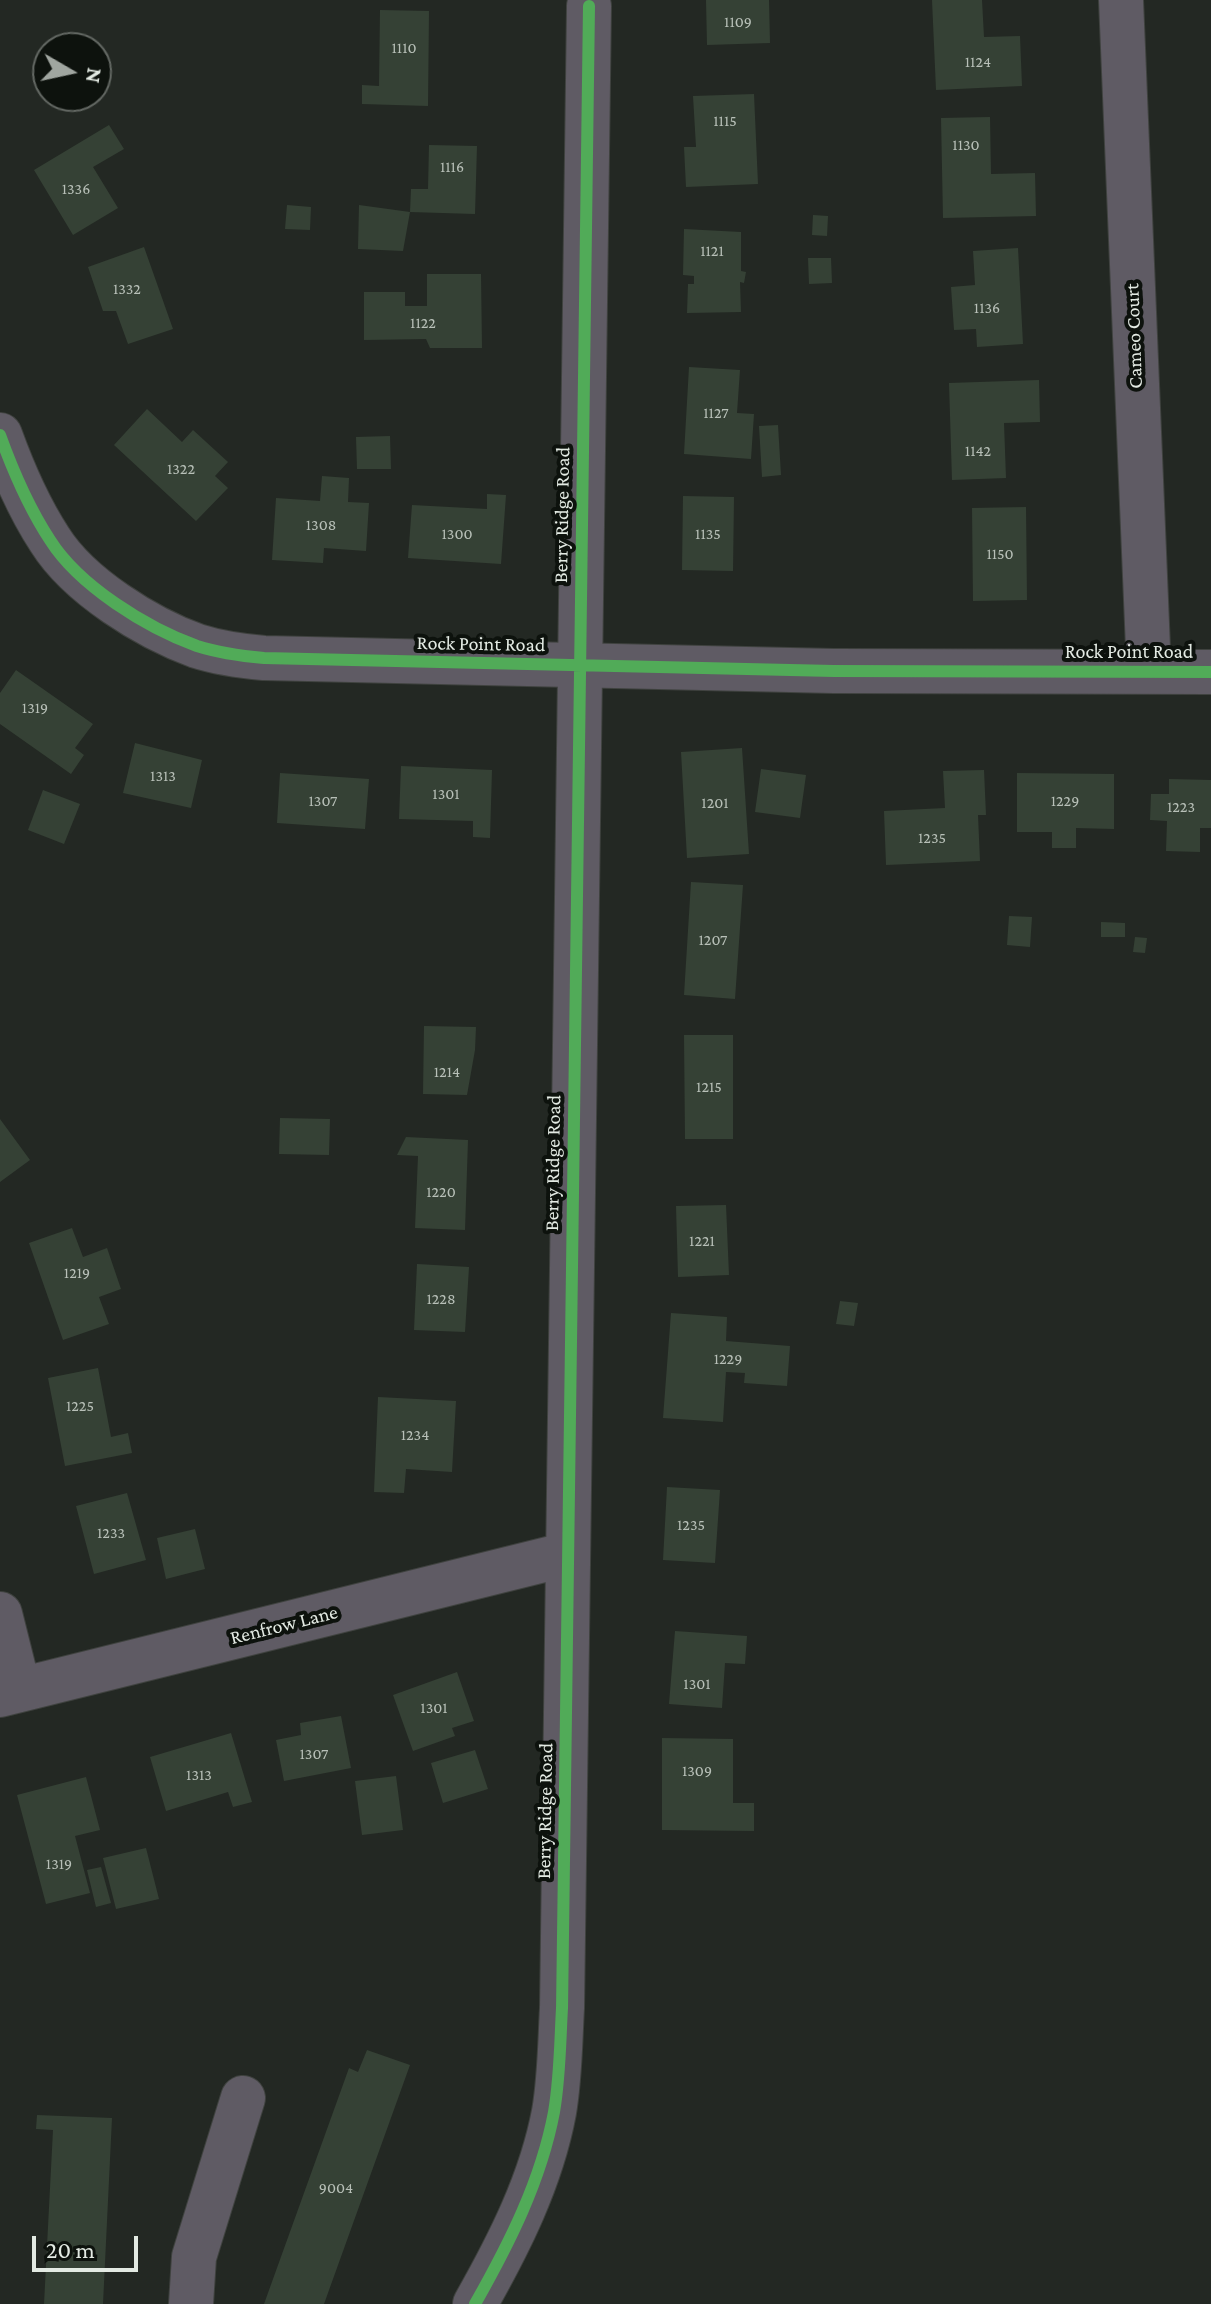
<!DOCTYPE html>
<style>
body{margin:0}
#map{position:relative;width:1211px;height:2304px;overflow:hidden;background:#232823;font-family:"Crimson Pro",serif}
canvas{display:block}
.north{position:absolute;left:32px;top:32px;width:80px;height:80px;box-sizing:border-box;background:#0d120d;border:2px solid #636863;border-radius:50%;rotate:99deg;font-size:22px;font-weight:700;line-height:32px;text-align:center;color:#e3eae3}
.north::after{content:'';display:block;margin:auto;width:28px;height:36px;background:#a0a6a0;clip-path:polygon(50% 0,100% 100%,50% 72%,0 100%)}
.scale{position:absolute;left:32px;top:2236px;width:106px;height:36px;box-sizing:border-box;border:4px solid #e3eae3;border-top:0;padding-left:10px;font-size:24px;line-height:28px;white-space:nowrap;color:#e3eae3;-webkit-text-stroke:6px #0d120d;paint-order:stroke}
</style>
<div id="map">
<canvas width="1211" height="2304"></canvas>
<div class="north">N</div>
<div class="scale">20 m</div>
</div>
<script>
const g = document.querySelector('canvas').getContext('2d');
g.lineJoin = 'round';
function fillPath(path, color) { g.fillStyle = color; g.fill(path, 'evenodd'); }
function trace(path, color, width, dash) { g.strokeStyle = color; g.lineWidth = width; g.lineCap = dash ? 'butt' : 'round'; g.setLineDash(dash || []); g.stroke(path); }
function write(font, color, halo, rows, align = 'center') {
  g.font = font + ' "Crimson Pro",serif'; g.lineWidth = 8; g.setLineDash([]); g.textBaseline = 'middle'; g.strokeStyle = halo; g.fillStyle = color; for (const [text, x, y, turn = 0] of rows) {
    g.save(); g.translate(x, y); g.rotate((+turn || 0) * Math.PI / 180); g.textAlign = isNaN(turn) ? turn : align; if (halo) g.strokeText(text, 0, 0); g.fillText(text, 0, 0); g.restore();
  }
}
fillPath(new Path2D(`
 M 706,0 L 769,0 L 770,43 L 707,45 Z
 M 932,0 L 982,0 L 984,37 L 1020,36 L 1022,86 L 936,90 Z
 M 380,10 L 429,11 L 428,106 L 362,104 L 362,85 L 379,86 Z
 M 754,94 L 758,184 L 686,187 L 684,147 L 696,147 L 693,96 Z
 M 990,117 L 991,174 L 1035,173 L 1036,216 L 943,218 L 941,118 Z
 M 109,125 L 124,149 L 93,167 L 118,208 L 73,235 L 34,170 Z
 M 429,145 L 477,146 L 475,214 L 410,212 L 411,189 L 428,189 Z
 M 287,205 L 311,207 L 310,230 L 285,229 Z
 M 359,205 L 410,212 L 403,251 L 358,249 Z
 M 813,215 L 828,216 L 827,236 L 812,235 Z
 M 684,229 L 741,232 L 741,271 L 746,272 L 744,283 L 740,282 L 741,312 L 687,313 L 688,284 L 694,284 L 694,276 L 683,275 Z
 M 144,247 L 173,329 L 128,344 L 116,311 L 103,311 L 88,267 Z
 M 1018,248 L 1023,344 L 977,347 L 976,329 L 954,330 L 951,287 L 975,285 L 973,251 Z
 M 808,258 L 831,258 L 832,283 L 809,284 Z
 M 427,274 L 481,274 L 482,348 L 430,348 L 426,339 L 364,340 L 364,292 L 405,292 L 405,306 L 427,306 Z
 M 689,367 L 740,370 L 737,413 L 754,414 L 751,459 L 684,454 Z
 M 1039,380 L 1040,422 L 1004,423 L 1006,478 L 952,480 L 949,383 Z
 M 147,409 L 182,442 L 193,430 L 228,462 L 215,476 L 228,488 L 196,521 L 114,445 Z
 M 778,425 L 781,475 L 762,477 L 759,426 Z
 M 390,436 L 391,469 L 357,469 L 356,437 Z
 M 322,476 L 349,478 L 348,502 L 369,503 L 366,551 L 324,548 L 323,563 L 272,560 L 276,498 L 320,501 Z
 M 487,494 L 506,495 L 501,564 L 408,558 L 412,505 L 487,509 Z
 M 683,496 L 734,497 L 733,571 L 682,570 Z
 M 1026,507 L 1027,600 L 973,601 L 972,508 Z
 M 16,670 L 93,724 L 75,748 L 84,755 L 71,774 L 0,724 L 0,693 Z
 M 135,743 L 202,760 L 191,808 L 123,793 Z
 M 742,748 L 749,854 L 687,858 L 681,752 Z
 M 401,766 L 492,770 L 490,838 L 473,837 L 473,821 L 399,819 Z
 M 761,769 L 806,775 L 800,818 L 755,812 Z
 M 984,770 L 986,815 L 978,815 L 980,861 L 886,865 L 884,811 L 945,808 L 943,771 Z
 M 280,773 L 369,779 L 365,829 L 277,823 Z
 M 1017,773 L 1114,774 L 1114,829 L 1076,828 L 1076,848 L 1052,848 L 1052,832 L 1017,832 Z
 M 1169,779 L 1211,780 L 1211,828 L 1200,828 L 1200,852 L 1166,851 L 1167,821 L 1150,820 L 1151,794 L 1169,794 Z
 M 43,790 L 80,804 L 64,844 L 28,830 Z
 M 691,882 L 743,885 L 735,999 L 684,995 Z
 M 1009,916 L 1032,917 L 1030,947 L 1007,945 Z
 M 1101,922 L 1125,923 L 1125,937 L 1101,937 Z
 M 1135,937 L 1147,938 L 1145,953 L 1133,952 Z
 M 424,1026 L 476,1027 L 475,1050 L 467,1095 L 423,1094 Z
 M 684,1035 L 733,1035 L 733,1139 L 685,1139 Z
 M 280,1118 L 330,1119 L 329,1155 L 279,1154 Z
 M 0,1119 L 30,1160 L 0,1182 Z
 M 406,1137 L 468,1140 L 465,1230 L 415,1228 L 418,1156 L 397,1155 Z
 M 726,1205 L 729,1275 L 678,1277 L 676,1206 Z
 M 72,1228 L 83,1257 L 107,1248 L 121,1289 L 99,1297 L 109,1324 L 63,1340 L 29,1243 Z
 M 417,1264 L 469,1267 L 465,1332 L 414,1330 Z
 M 840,1301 L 858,1303 L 854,1326 L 836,1324 Z
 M 671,1313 L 727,1317 L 726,1341 L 790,1346 L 787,1386 L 744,1383 L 745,1373 L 726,1372 L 723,1422 L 663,1418 Z
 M 98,1368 L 111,1437 L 128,1433 L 132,1453 L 65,1466 L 48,1378 Z
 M 378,1397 L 456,1401 L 452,1472 L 406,1469 L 404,1493 L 374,1492 Z
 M 667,1487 L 720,1490 L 715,1563 L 663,1560 Z
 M 127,1493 L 146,1560 L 94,1574 L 76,1506 Z
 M 195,1529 L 205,1569 L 166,1579 L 157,1538 Z
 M 675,1631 L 747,1636 L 745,1664 L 725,1663 L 722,1708 L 669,1704 Z
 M 457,1672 L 474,1721 L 452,1728 L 455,1736 L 413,1751 L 393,1695 Z
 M 341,1716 L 351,1768 L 284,1781 L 276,1740 L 301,1735 L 300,1723 Z
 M 231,1733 L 252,1802 L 233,1807 L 228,1792 L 166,1811 L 150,1757 Z
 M 662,1738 L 733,1739 L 733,1803 L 754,1803 L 754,1831 L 662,1830 Z
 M 475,1750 L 488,1789 L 443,1803 L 431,1763 Z
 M 396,1776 L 403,1830 L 362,1835 L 355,1781 Z
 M 86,1777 L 100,1830 L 75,1836 L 90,1893 L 46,1904 L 17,1795 Z
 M 146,1848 L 159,1899 L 116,1909 L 103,1858 Z
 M 101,1867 L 111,1903 L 96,1907 L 87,1870 Z
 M 367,2050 L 410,2065 L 324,2304 L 264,2304 L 349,2068 L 358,2072 Z
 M 37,2115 L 112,2118 L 103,2304 L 44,2304 L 53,2130 L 36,2129 Z`), '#354135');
const minor = new Path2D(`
 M 1121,0 L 1149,672
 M 0,435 C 13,471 29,508 50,540 C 79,586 147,628 197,646 C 219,653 241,656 264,658 L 834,671 L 1211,672
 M 0,1614 L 19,1690
 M 0,1695 L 568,1554
 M 191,2304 L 194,2257 L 243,2098
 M 475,2304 C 509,2244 541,2181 554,2112 C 560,2078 560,2043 562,2008 L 589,6`);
trace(minor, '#3f423f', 46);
trace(minor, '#5f5b64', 44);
trace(new Path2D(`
 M 0,435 C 13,471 29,508 50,540 C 79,586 147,628 197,646 C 219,653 241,656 264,658 L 834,671 L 1211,672
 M 475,2304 C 509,2244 541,2181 554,2112 C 560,2078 560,2043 562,2008 L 589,6`), '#51ab58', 12);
write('16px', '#b8c0b8', null, [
 ["1109",738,22],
 ["1110",404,48],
 ["1124",978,62],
 ["1115",725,121],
 ["1130",966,145],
 ["1116",452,167],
 ["1336",76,189],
 ["1121",712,251],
 ["1332",127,289],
 ["1136",987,308],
 ["1122",423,323],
 ["1127",716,413],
 ["1142",978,451],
 ["1322",181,469],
 ["1308",321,525],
 ["1300",457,534],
 ["1135",708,534],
 ["1150",1000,554],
 ["1319",35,708],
 ["1313",163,776],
 ["1301",446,794],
 ["1307",323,801],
 ["1229",1065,801],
 ["1201",715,803],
 ["1223",1181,807],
 ["1235",932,838],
 ["1207",713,940],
 ["1214",447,1072],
 ["1215",709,1087],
 ["1220",441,1192],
 ["1221",702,1241],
 ["1219",77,1273],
 ["1228",441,1299],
 ["1229",728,1359],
 ["1225",80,1406],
 ["1234",415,1435],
 ["1235",691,1525],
 ["1233",111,1533],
 ["1301",697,1684],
 ["1301",434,1708],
 ["1307",314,1754],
 ["1309",697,1771],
 ["1313",199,1775],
 ["1319",59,1864],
 ["9004",336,2188]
]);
write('20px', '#e3eae3', '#0d120d', [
 ["Cameo Court",1134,336,-92],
 ["Berry Ridge Road",562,515,-89],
 ["Rock Point Road",481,644,1],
 ["Rock Point Road",1129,652],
 ["Berry Ridge Road",553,1163,-89],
 ["Renfrow Lane",284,1625,-14],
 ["Berry Ridge Road",545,1811,-89]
]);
</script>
